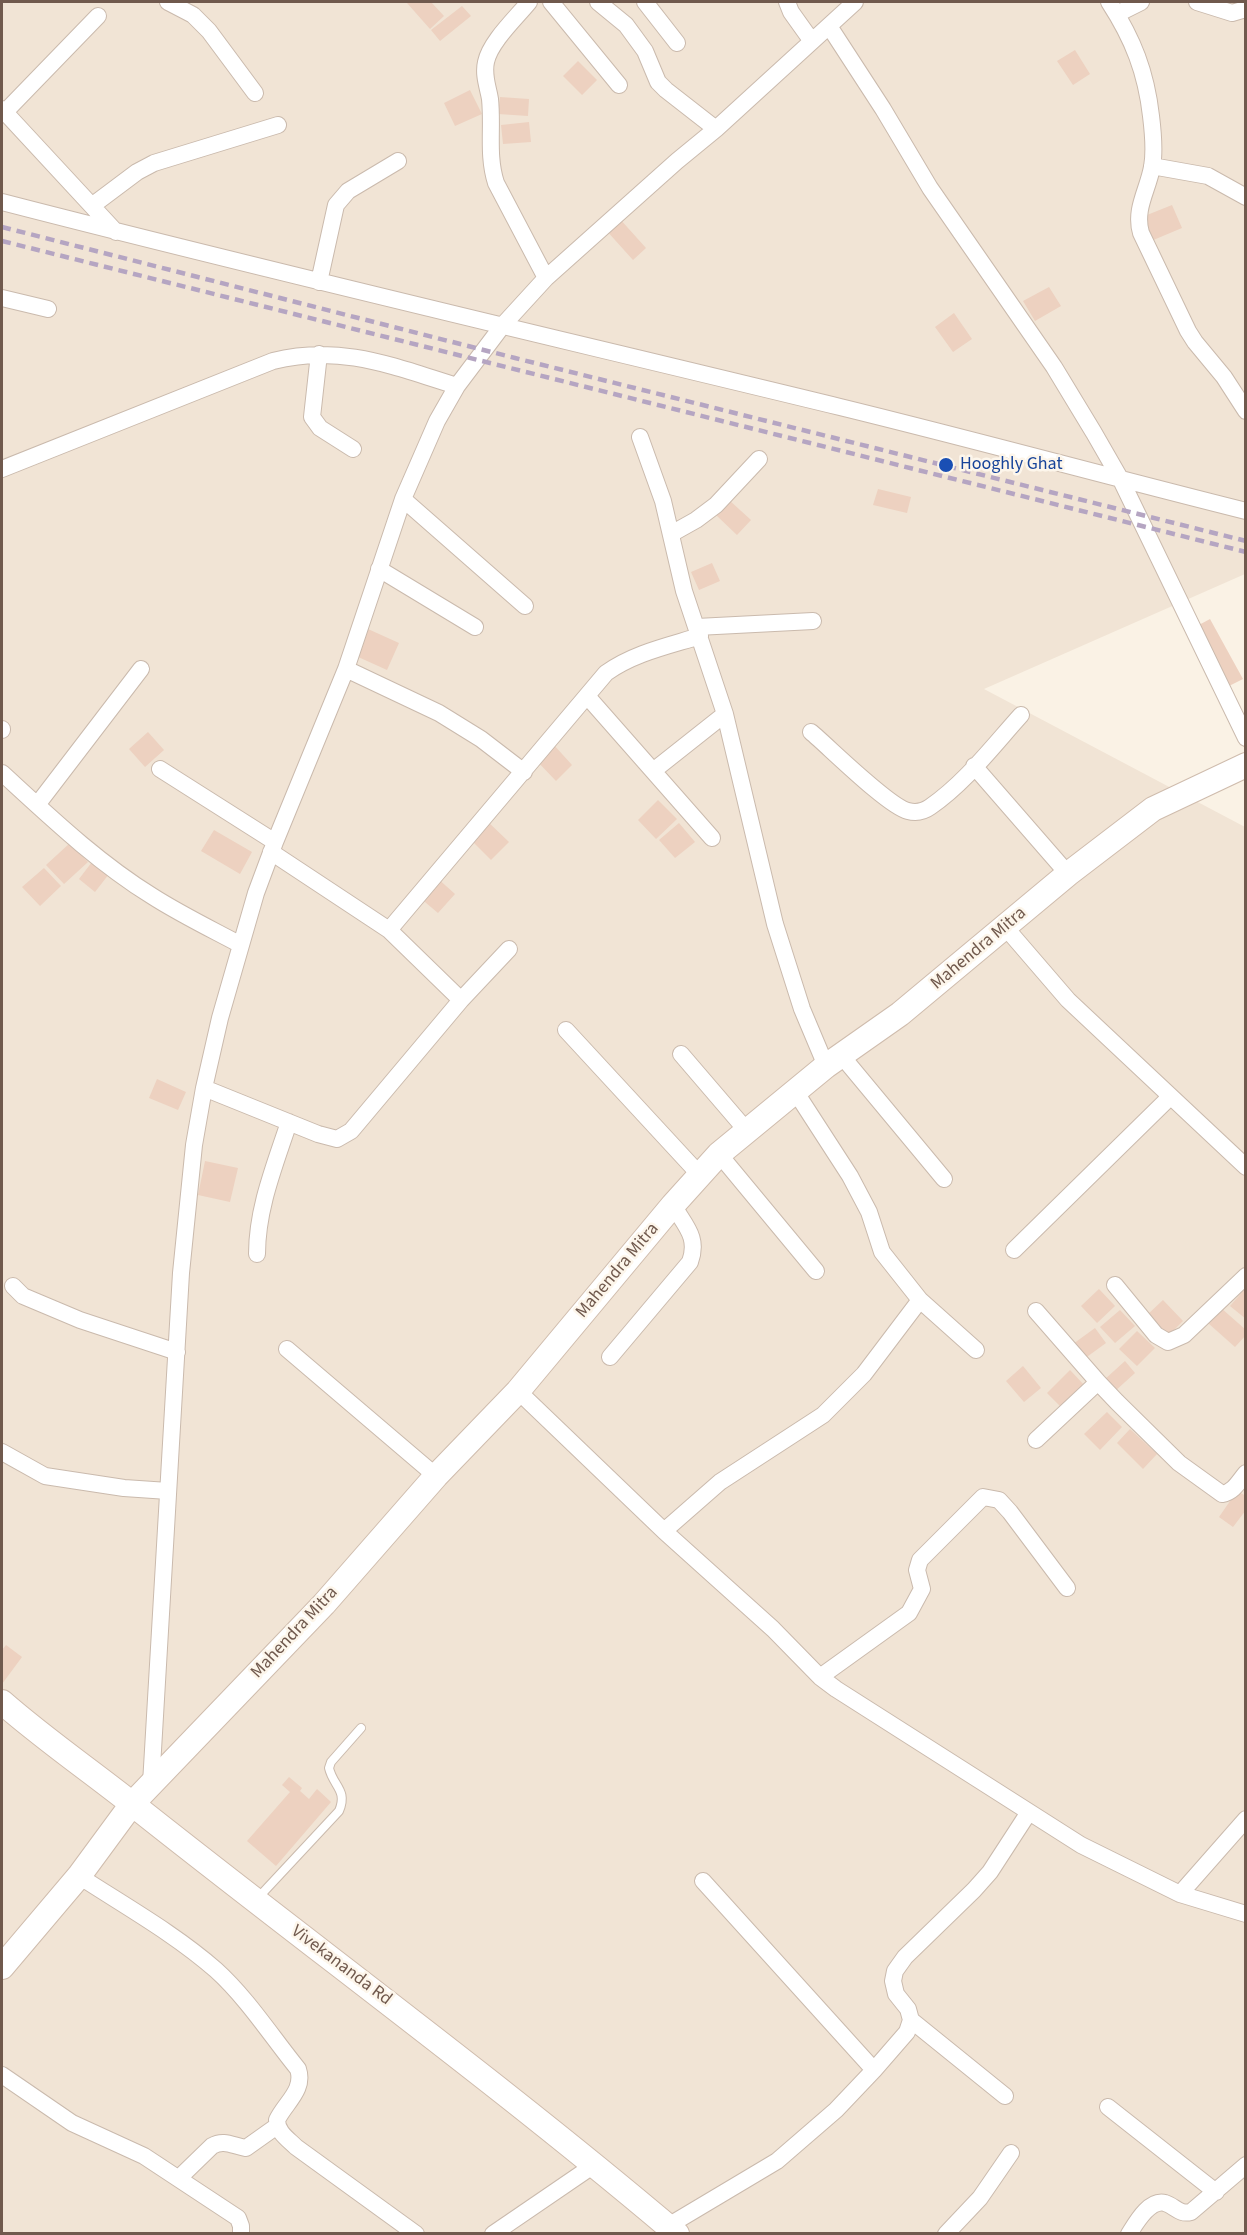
<!DOCTYPE html>
<style>
body{margin:0}
#map{position:relative;width:1247px;height:2235px;overflow:hidden;background:#faf2e5;font-family:"Source Sans 3",sans-serif}
canvas{display:block}
.frame{position:absolute;inset:0;border:3px solid #70594d;pointer-events:none}
</style>
<div id="map">
<canvas width="1247" height="2235"></canvas>
<div class="frame"></div>
</div>
<script>
const g = document.querySelector('canvas').getContext('2d');
g.lineJoin = 'round';
function fillPath(path, color) { g.fillStyle = color; g.fill(path, 'evenodd'); }
function trace(path, color, width, dash) { g.strokeStyle = color; g.lineWidth = width; g.lineCap = dash ? 'butt' : 'round'; g.setLineDash(dash || []); g.stroke(path); }
function write(font, color, halo, rows, align = 'center') {
  g.font = font + ' "Source Sans 3",sans-serif'; g.lineWidth = 5; g.setLineDash([]); g.textBaseline = 'middle'; g.strokeStyle = halo; g.fillStyle = color; for (const [text, x, y, turn = 0] of rows) {
    g.save(); g.translate(x, y); g.rotate((+turn || 0) * Math.PI / 180); g.textAlign = isNaN(turn) ? turn : align; if (halo) g.strokeText(text, 0, 0); g.fillText(text, 0, 0); g.restore();
  }
}
fillPath(new Path2D(`
 M 2,2 L 1245,2 L 1245,574 L 984,689 L 1245,827 L 1245,2233 L 2,2234 Z`), '#f1e4d5');
fillPath(new Path2D(`
 M 409,2 L 431,2 L 444,16 L 430,29 L 407,3 Z
 M 462,6 L 471,16 L 440,41 L 431,30 Z
 M 1075,50 L 1090,74 L 1073,85 L 1057,61 Z
 M 578,61 L 597,80 L 582,95 L 563,76 Z
 M 470,90 L 482,114 L 455,126 L 444,103 Z
 M 500,97 L 529,99 L 528,116 L 498,114 Z
 M 529,122 L 531,142 L 503,144 L 501,125 Z
 M 1172,205 L 1182,228 L 1151,241 L 1142,217 Z
 M 619,218 L 646,248 L 633,260 L 606,230 Z
 M 1049,287 L 1061,306 L 1035,321 L 1023,301 Z
 M 954,313 L 972,339 L 953,352 L 935,327 Z
 M 878,489 L 911,497 L 907,513 L 873,505 Z
 M 729,500 L 751,520 L 737,535 L 716,515 Z
 M 712,563 L 720,581 L 699,590 L 691,572 Z
 M 1210,619 L 1243,679 L 1229,686 L 1197,626 Z
 M 368,629 L 399,643 L 387,670 L 356,656 Z
 M 148,732 L 164,750 L 145,767 L 129,749 Z
 M 553,744 L 572,765 L 556,781 L 536,760 Z
 M 658,800 L 677,819 L 656,839 L 638,820 Z
 M 486,820 L 509,842 L 491,860 L 469,838 Z
 M 679,823 L 695,842 L 675,858 L 659,840 Z
 M 214,830 L 252,852 L 240,874 L 201,851 Z
 M 70,843 L 88,862 L 64,884 L 46,865 Z
 M 92,862 L 109,874 L 95,892 L 79,879 Z
 M 44,868 L 61,886 L 40,906 L 22,887 Z
 M 436,877 L 455,894 L 438,913 L 419,897 Z
 M 157,1079 L 186,1092 L 178,1110 L 149,1098 Z
 M 205,1161 L 238,1168 L 230,1202 L 198,1195 Z
 M 1099,1289 L 1115,1306 L 1097,1323 L 1081,1306 Z
 M 1244,1290 L 1246,1291 L 1246,1319 L 1230,1306 Z
 M 1163,1300 L 1183,1321 L 1166,1338 L 1145,1317 Z
 M 1221,1308 L 1246,1330 L 1246,1335 L 1235,1347 L 1208,1323 Z
 M 1120,1310 L 1135,1326 L 1115,1343 L 1100,1327 Z
 M 1095,1328 L 1106,1343 L 1084,1359 L 1073,1344 Z
 M 1137,1331 L 1155,1348 L 1137,1366 L 1119,1349 Z
 M 1125,1361 L 1135,1373 L 1114,1392 L 1104,1380 Z
 M 1023,1366 L 1041,1388 L 1024,1402 L 1006,1381 Z
 M 1070,1370 L 1085,1386 L 1062,1408 L 1047,1393 Z
 M 1107,1412 L 1122,1427 L 1100,1450 L 1084,1434 Z
 M 1130,1429 L 1157,1454 L 1143,1469 L 1117,1443 Z
 M 1237,1491 L 1246,1496 L 1246,1510 L 1233,1527 L 1219,1517 Z
 M 6,1645 L 22,1657 L 2,1684 L 2,1650 Z
 M 289,1777 L 302,1788 L 300,1791 L 309,1799 L 317,1789 L 331,1802 L 276,1866 L 247,1841 L 290,1792 L 282,1785 Z`), '#edd1c0');
const lane = new Path2D(`
 M 256,1900 L 339,1811 C 348,1790 333,1786 329,1768 L 331,1762 L 361,1728`);
const street = new Path2D(`
 M 168,2 L 193,15 L 209,31 L 255,93
 M 529,2 C 516,18 490,42 486,62 C 483,75 488,87 490,99 C 493,128 487,155 496,183 L 546,278
 M 551,2 L 619,85
 M 598,2 L 626,25 L 645,51 L 658,82 L 666,90 L 716,129
 M 645,2 L 677,43
 M 787,2 L 791,12 L 811,40
 M 1109,2 C 1133,39 1146,72 1151,116 C 1153,132 1155,151 1152,167 C 1148,190 1134,209 1141,233 L 1188,331 L 1195,342 L 1224,377 L 1246,411
 M 1197,2 L 1232,13 L 1246,9
 M 1117,14 L 1141,2
 M 829,26 L 883,109 L 930,188 L 1054,367 L 1094,433 L 1121,480 L 1246,738
 M 2,109 L 116,232
 M 5,112 L 98,16
 M 1152,166 L 1208,176 L 1246,197
 M 2,202 C 280,274 560,339 840,407 C 975,440 1110,477 1246,511
 M 93,205 L 137,172 L 154,163 L 278,125
 M 319,282 L 336,205 L 348,191 L 398,161
 M 2,298 L 48,309
 M 319,354 L 312,417 L 320,428 L 353,449
 M 640,437 L 663,501 L 684,591 L 725,714 L 775,924 L 802,1009 L 826,1066
 M 2,469 L 273,361 C 341,344 392,366 457,386
 M 403,499 L 525,606
 M 671,534 L 696,520 L 716,505 L 759,459
 M 379,569 L 475,627
 M 697,627 L 813,621
 M 346,669 L 439,713 L 481,739 L 524,772
 M 587,696 L 712,838
 M 2,729 L 2,730
 M 811,732 C 830,748 888,806 908,811 C 916,813 923,812 930,807 C 965,783 993,746 1021,715
 M 974,766 L 1068,874
 M 160,769 L 275,842
 M 653,771 L 725,714
 M 2,773 C 49,816 97,862 152,896 C 180,914 211,929 241,945
 M 37,805 L 141,669
 M 271,852 L 389,930 L 461,1000
 M 1006,928 L 1068,1000 L 1246,1167
 M 389,930 L 606,673 C 634,653 668,646 700,636
 M 566,1030 L 699,1174
 M 681,1054 L 747,1131
 M 841,1055 L 944,1179
 M 204,1088 L 318,1134 L 337,1139 L 351,1131 L 461,1000 L 509,949
 M 795,1091 L 850,1176 L 869,1212 L 882,1252 L 920,1300 L 976,1350
 M 719,1154 L 816,1271
 M 1014,1250 L 1170,1097
 M 257,1254 C 257,1208 275,1165 289,1122
 M 1115,1285 L 1156,1335 L 1168,1342 L 1184,1335 L 1246,1276
 M 13,1286 L 23,1296 L 80,1320 L 177,1352
 M 1036,1311 L 1098,1382 L 1117,1402 L 1179,1463 L 1222,1494 C 1234,1492 1239,1481 1246,1473
 M 287,1349 L 436,1476
 M 610,1357 L 690,1262 C 699,1237 685,1226 673,1205
 M 518,1391 L 664,1531 L 773,1629 L 820,1677 L 836,1689 L 1081,1845 L 1180,1894 L 1246,1914
 M 1036,1440 L 1098,1382
 M 2,1452 L 45,1476 L 124,1488 L 168,1491
 M 664,1531 L 720,1482 L 823,1415 L 864,1374 L 920,1300
 M 820,1677 L 909,1613 L 922,1589 L 917,1570 L 920,1560 L 983,1497 L 999,1500 L 1010,1512 L 1067,1588
 M 151,1784 L 181,1273 L 194,1145 L 204,1088 L 220,1018 L 256,893 L 275,842 L 346,669 L 403,499 L 437,421 L 457,386 L 503,325 L 546,278 L 677,161 L 716,129 L 855,2
 M 79,1876 C 125,1906 175,1934 216,1970 C 247,1998 272,2037 298,2069 C 305,2090 285,2103 277,2120 C 277,2132 288,2139 296,2147 L 416,2234
 M 703,1881 L 874,2070
 M 1180,1894 L 1246,1819
 M 911,2020 L 1005,2096
 M 2,2075 L 72,2123 L 144,2156 L 238,2218 L 241,2226 L 241,2234
 M 1108,2107 L 1216,2192
 M 179,2178 L 212,2146 C 224,2139 233,2146 246,2148 L 277,2126
 M 668,2226 L 777,2161 L 836,2110 L 874,2070 L 907,2032 L 911,2020 L 908,2009 L 896,1994 L 893,1981 L 895,1971 L 905,1957 L 974,1890 L 990,1872 L 1029,1812
 M 493,2234 L 594,2165
 M 946,2234 L 980,2198 L 1011,2153
 M 1129,2234 C 1136,2223 1149,2199 1165,2203 C 1175,2206 1179,2215 1191,2212 L 1246,2165`);
const secondary = new Path2D(`
 M 2,1702 C 43,1738 88,1769 131,1803 C 312,1947 500,2084 677,2234
 M 2,1967 L 79,1876 L 132,1804 L 324,1604 L 436,1476 L 518,1391 L 673,1205 L 719,1154 L 826,1066 L 900,1014 L 1068,874 L 1153,809 L 1246,765`);
trace(lane, '#cabaad', 10);
trace(street, '#cabaad', 18);
trace(secondary, '#cfbcad', 26);
trace(lane, '#fff', 8);
trace(street, '#fff', 16);
trace(secondary, '#fff', 24);
trace(new Path2D(`
 M 2,227 L 515,358 L 1246,541
 M 2,241 L 1246,552`), '#b5a5c2', 4.5, [9, 6]);
for (const [x, y, r, color] of [
 [946,465,8,"#1a4fb4"]
]) { const dot = new Path2D(); dot.arc(x, y, r, 0, 2 * Math.PI); g.fillStyle = color; g.fill(dot); trace(dot, '#fdf6eb', 2); }
write('18px', '#164399', '#fdf6eb', [
 ["Hooghly Ghat",960,465]
], 'left');
write('18px', '#70594d', '#fdf6eb', [
 ["Mahendra Mitra",979,949,-40],
 ["Mahendra Mitra",618,1271,-50],
 ["Mahendra Mitra",295,1633,-47],
 ["Vivekananda Rd",341,1966,37]
]);
</script>
